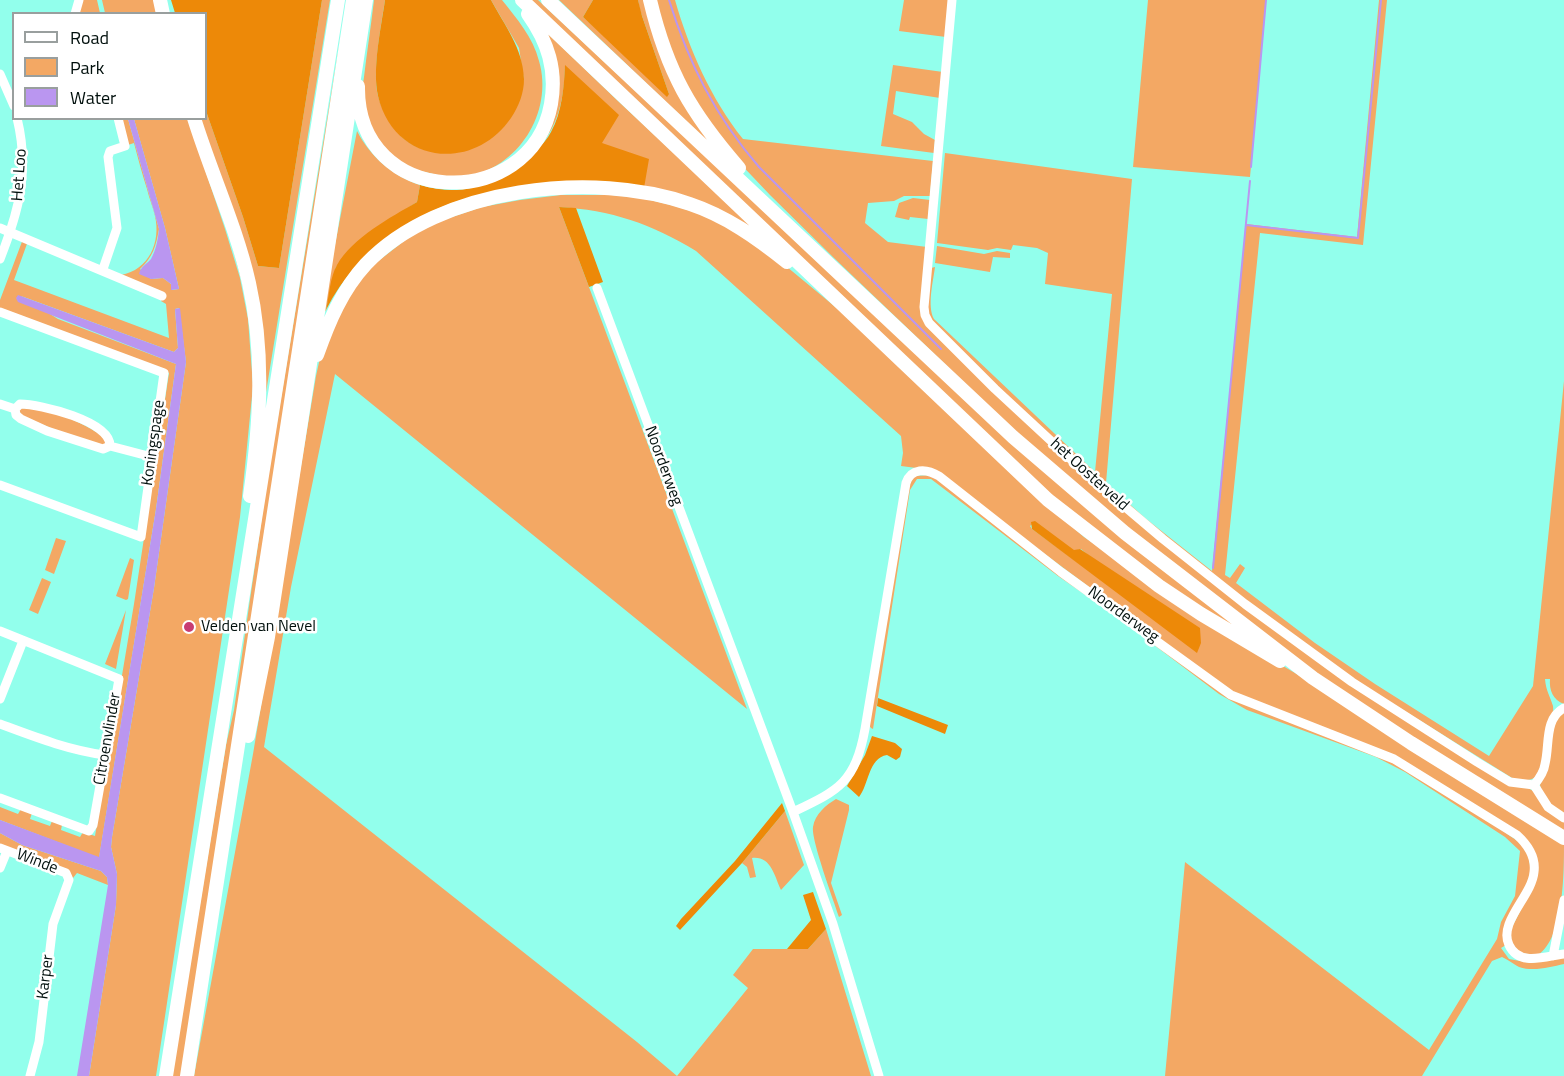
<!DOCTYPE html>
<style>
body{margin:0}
#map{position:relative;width:1564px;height:1076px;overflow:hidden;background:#92ffec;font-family:"Titillium Web",sans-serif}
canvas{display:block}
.legend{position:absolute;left:12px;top:12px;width:195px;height:108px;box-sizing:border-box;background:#fff;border:2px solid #999f9e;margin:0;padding:8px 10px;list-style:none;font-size:18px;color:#000f0c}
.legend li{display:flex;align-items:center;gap:12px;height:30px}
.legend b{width:30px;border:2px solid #999f9e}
</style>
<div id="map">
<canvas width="1564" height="1076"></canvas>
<ul class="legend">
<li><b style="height:8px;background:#fff"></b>Road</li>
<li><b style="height:16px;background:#f3a864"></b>Park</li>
<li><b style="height:16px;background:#ba96f0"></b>Water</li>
</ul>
</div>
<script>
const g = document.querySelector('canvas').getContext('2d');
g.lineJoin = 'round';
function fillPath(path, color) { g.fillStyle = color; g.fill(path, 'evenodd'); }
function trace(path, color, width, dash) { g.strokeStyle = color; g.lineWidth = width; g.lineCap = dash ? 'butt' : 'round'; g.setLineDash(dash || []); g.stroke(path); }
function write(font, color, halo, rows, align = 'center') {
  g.font = font + ' "Titillium Web",sans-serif'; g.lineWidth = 5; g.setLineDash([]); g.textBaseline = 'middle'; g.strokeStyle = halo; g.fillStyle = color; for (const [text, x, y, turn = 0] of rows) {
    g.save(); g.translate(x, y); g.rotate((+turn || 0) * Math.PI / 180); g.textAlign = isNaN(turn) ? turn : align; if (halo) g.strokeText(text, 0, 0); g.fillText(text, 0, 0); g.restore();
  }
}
fillPath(new Path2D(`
 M 82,0 L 97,0 L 100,13 L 78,14 Z
 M 102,0 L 154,0 L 157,13 L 105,13 Z
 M 322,0 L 330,0 L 261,423 L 262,354 L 197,119 L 206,118 L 206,111 L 243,217 L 258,266 L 279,268 Z
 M 374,0 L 385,0 C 381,26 372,71 378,96 C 381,107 386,116 392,125 C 408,150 432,154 460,152 L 524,80 L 519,48 L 491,0 L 502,0 C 517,19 533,37 539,61 C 554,112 518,169 465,177 C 453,178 441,176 429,173 C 400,167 384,156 372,129 C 368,121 362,112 360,104 C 359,96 363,85 364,77 C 367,51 371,26 374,0 Z
 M 524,0 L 538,0 L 931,367 L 1266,645 L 1208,616 L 1054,500 Z
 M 559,0 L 593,0 L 583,17 L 669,94 L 640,10 L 638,0 L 646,0 L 653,28 L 728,161 Z
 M 654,0 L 675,0 C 689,49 711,99 743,139 L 933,161 L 930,196 L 904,196 L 894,201 L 868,203 L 865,223 L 888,242 L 927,247 L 922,310 L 1005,402 L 1283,635 L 1533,791 L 1564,821 L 1564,832 L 1427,749 L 1267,639 L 1063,477 L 834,258 L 770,195 L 734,157 L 719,138 L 678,72 Z
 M 904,0 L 949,0 L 946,37 L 899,31 Z
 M 1148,0 L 1266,0 L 1250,177 L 1133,167 Z
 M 1379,0 L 1387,0 L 1363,245 L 1260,233 L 1225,575 L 1230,578 L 1240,564 L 1245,568 L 1236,583 L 1315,643 L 1375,684 L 1489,756 L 1533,686 L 1564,381 L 1564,704 C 1553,700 1549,690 1550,679 L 1545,679 C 1546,691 1550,696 1553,706 C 1555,717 1543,771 1534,778 C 1527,782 1518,779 1511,779 L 1354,681 L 1217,580 L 1087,472 L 957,349 L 927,314 L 931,268 L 935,267 C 933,282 927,306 934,319 L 1095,472 L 1112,294 L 1045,284 L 1048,253 L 1037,248 L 1013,245 L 1011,250 L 997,248 L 988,250 L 937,243 L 945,153 L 1132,179 L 1106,483 L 1145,518 L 1212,571 L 1246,224 L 1357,237 Z
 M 343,23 L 183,1076 L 172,1076 L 226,745 L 234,710 L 266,489 Z
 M 541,27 L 618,101 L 751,225 L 779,248 L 644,188 L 601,143 L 606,134 L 565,66 C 564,102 557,135 527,158 L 552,111 Z
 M 893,65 L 943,72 L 940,98 L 896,91 L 893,114 L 912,122 L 924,134 L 935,140 L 934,153 L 881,146 Z
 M 121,119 L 128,119 L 159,229 C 156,246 153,257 140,269 L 151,279 L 163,278 L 171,284 L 172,290 L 179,289 L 165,228 L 134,119 L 188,119 L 225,229 L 240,278 L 248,319 L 253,386 L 240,517 L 156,1076 L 89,1076 L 116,905 L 117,874 L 111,847 L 112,837 L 154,588 L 186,362 L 179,308 L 175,309 L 178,348 L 174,352 L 21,296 L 58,319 L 176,364 L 156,509 L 99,858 L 0,820 L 0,807 L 18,814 L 21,809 L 32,813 L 30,819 L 50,826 L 52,821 L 62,825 L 61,830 L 80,837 L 83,832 L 95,836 L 134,604 L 169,373 L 0,309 L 0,300 L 23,239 L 28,241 L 14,280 L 169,338 L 166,304 L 161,301 L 163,295 L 121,275 C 149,270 161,242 155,216 C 153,207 149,198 147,189 C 142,174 138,158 134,143 L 128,145 Z
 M 357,131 C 370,156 392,176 420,185 L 417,202 L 381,225 L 336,267 L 326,310 L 321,317 Z
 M 561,195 L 612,195 L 642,198 L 675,206 L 715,219 L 769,252 L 839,310 L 1035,494 L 1084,537 L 1208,622 L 1312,683 L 1564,843 C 1564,873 1564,938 1538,955 L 1518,953 L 1510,940 L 1511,929 L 1533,886 L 1535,853 L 1401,761 L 1230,692 L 932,470 L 901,466 L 903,453 L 901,436 L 696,251 C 652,224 611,210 559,207 L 747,709 L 335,374 L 291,587 L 264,747 L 637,1042 L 677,1076 L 748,988 L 733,975 L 753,949 L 808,949 L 826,929 L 871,1076 L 194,1076 L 253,754 L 316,376 L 325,335 L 341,306 L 368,269 L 422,227 L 482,207 L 520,200 ZM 1035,522 L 1074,551 L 1081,549 L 1093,559 L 1092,573 L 1032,529 L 1030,526 Z
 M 913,198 L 930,200 L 928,219 L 910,217 L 909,220 L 895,217 L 899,203 Z
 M 937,246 L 984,254 L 997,251 L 1010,253 L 1010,258 L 993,257 L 990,272 L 935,263 Z
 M 22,408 C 55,410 78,420 106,438 L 106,446 L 82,441 L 22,416 L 19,410 Z
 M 932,475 L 1229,697 L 1380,755 L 1514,837 L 1528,852 L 1531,872 L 1506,945 L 1501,948 L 1509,959 L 1531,963 L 1564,957 L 1564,964 C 1550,967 1534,972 1519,967 C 1513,964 1509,960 1502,957 L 1492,961 L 1422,1076 L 1165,1076 L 1185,862 L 1429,1050 L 1497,939 L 1501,922 L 1515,896 L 1520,851 L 1505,837 L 1405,772 L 1376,757 L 1247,710 L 1219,694 L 1113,614 L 1058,576 L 931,479 L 917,479 L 910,490 L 873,729 L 871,728 L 869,725 L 908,487 L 914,476 Z
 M 56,538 L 66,541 L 54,574 L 45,570 Z
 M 130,558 L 134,560 L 128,599 L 126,600 L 116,596 Z
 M 42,578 L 51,582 L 38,614 L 29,610 Z
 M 126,610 L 116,669 L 105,664 Z
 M 1564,711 L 1564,816 C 1553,808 1542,799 1540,785 L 1554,723 Z
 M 836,799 L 849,805 L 849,810 L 831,883 L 842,915 L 839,917 C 834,901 811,840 813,827 C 815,814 826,805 836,799 Z
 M 785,811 L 804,865 L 781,890 C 774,875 771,856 752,858 L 756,877 L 750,878 L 747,867 L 742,863 Z
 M 0,833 L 22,845 L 101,871 L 107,877 L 108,885 L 77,873 L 73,878 L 0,845 Z`), '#f3a864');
fillPath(new Path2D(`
 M 171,0 L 322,0 L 279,268 L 258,266 L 243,217 L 206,111 L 206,14 L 175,13 Z
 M 385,0 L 491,0 C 505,26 523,48 524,79 C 524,93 519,106 511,118 C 473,173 394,164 378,96 C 372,68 381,28 385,0 Z
 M 593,0 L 638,0 L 642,16 L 669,94 L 667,97 L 583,17 Z
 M 565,65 L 619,115 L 602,143 L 649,159 L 644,188 C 610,189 577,189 543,190 C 527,191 508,189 492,192 C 422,206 359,245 326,310 C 329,296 330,277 337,265 C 352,238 391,217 417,202 L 420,185 C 461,197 490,187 522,161 C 533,153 544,145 551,132 C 562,112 564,87 565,65 Z
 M 559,207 L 576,208 L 603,282 L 589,287 Z
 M 1035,521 L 1074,550 L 1080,549 L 1200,628 L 1201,643 L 1197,653 L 1032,529 L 1031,522 Z
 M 878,698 L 948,725 L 945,734 L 877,706 Z
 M 872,736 L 895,743 L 902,749 L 900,757 L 896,760 L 887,755 C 868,758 869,785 859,797 L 847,786 L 865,755 Z
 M 782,803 L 785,811 L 742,863 L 680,930 L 676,926 L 681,919 L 735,861 Z
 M 813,892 L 826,929 L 808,949 L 787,949 L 811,920 L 803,895 Z`), '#ed8908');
fillPath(new Path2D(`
 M 128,119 L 134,119 L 165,228 L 179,289 L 171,290 L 171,284 L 163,278 L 151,279 L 139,274 C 141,266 146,265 151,259 C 156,250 158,239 159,229 Z
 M 18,295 L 174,352 L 178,348 L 175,309 L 180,308 L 186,362 L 154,588 L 112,837 L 111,847 L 117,874 L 116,905 L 89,1076 L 77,1076 L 108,885 L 107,877 L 101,871 L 22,845 L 0,833 L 0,820 L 99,857 L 156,509 L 176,364 L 18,302 L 16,298 Z`), '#ba96f0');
trace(new Path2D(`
 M 669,0 C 689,64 715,116 759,167 L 941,349
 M 1251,167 L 1266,0
 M 1246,225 L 1358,238 L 1381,0
 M 1213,568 L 1250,181`), '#ba96f0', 2);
trace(new Path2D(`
 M 952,0 L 924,307 L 925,315 L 929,323 L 995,389 L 1091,478 L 1163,539 L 1245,604 L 1352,682 L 1477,762 L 1510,782 L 1534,785 L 1548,807 L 1564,818
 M 75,14 L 79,0
 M 0,74 L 14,106
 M 0,228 L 162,296
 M 0,259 C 19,211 30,171 17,118
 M 103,269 L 117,228 L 108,157 L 110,151 L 125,146 L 118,118
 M 597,288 L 793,812
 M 0,312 L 164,373 L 141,537 L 0,485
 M 0,404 L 15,409 L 16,415 L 21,419 L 47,431 L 103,449 L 110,446 L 152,457
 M 15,409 L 20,404 C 40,404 111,421 110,446
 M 0,631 L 119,679 L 93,825 L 89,831 L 0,798
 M 0,699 L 23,641
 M 0,724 C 35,737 68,750 105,755
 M 1534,785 C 1539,779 1544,772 1545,764 C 1550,744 1544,719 1564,708
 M 0,848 L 66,873 L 69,880 L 53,924 L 39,1042 L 30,1076
 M 0,868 L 7,851
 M 1553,956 L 1564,900
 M 879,1076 L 833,924 L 793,812 C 839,790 855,783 865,729 L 906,483 C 911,468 926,468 939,476 L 1061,572 L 1231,695 L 1394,759 L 1517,835 C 1528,845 1536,857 1534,872 C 1532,896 1498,922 1509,945 C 1519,967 1546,956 1564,954`), '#fff', 9);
trace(new Path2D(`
 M 160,0 L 163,14
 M 522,0 L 1048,500 L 1159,586 L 1201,614 L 1280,661
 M 548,0 L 1013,437 L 1125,533 L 1313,678 L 1411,743 L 1564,838
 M 650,0 C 667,72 691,113 739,168
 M 358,86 C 356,209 531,214 551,104 C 557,70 548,42 528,14
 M 194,118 C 211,173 236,226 249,283 C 265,354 260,425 250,496
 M 317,355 C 329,321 342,290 366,264 C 439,187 594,170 690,204 C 726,216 757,238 787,262
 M 248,736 L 268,637 L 366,0
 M 166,1076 L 338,0
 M 187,1076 L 353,0`), '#fff', 14);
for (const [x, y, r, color] of [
 [189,627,6,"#c83d72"]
]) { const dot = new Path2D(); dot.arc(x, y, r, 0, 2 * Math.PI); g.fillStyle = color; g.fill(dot); trace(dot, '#fff', 2); }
write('16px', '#000f0c', '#fff', [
 ["Het Loo",20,175,-86],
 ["Koningspage",154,443,-82],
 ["Noorderweg",663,466,70],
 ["het Oosterveld",1089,475,42],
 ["Noorderweg",1123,615,36],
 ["Citroenvlinder",108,739,-80],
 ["Winde",37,862,21],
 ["Karper",46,977,-83]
]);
write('16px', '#000f0c', '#fff', [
 ["Velden van Nevel",201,627]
], 'left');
</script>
